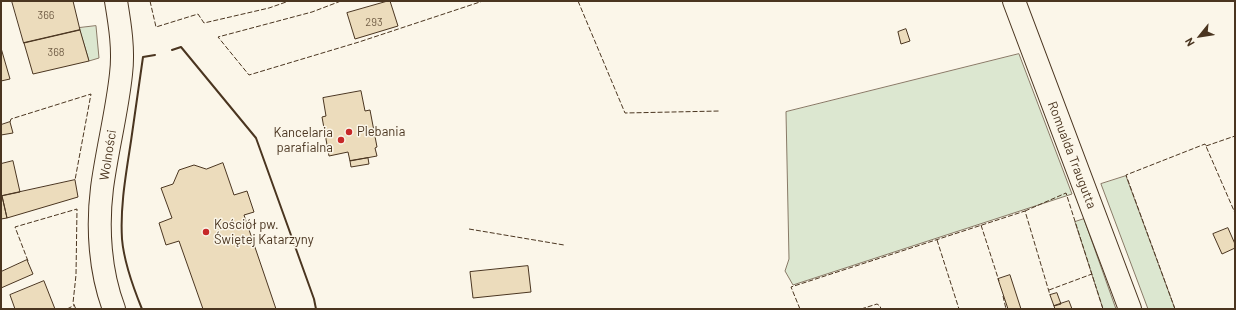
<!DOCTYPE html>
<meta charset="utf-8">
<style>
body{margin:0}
#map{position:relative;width:1236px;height:310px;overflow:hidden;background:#fbf6e9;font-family:Barlow,sans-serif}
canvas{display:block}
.frame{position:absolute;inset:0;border:2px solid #4a3520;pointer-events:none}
.north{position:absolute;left:1180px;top:16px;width:40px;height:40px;-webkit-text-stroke:3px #fbf6e9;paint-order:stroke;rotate:240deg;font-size:11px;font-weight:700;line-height:16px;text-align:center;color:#4a3520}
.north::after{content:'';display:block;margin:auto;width:14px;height:18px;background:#4a3520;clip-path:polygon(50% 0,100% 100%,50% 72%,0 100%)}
</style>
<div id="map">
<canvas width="1236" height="310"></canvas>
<div class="frame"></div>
<div class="north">N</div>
</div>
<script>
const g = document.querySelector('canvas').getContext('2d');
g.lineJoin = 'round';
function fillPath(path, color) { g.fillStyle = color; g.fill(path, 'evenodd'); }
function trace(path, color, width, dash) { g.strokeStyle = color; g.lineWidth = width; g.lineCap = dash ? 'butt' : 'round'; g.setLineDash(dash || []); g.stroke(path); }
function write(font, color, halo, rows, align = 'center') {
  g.font = font + ' Barlow,sans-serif'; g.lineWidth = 3; g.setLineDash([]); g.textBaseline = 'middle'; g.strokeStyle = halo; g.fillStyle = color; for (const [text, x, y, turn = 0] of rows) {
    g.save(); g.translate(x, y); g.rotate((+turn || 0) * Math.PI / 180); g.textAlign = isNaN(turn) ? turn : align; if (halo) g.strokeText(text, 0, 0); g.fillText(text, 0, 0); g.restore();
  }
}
const green = new Path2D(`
 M 96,26 L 99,58 L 89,61 L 79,28 Z
 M 1019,54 L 1072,194 L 793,285 L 785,271 L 789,259 L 786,112 Z
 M 1126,176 L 1175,309 L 1148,309 L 1101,184 Z
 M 1084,219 L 1116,309 L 1103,309 L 1075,222 Z`);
fillPath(green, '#dce7d0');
trace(green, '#887966', 1);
const building = new Path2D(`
 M 12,1 L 73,1 L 80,30 L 24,43 Z
 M 388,1 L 390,1 L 398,26 L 355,39 L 347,13 Z
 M 906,29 L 910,41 L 901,44 L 898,32 Z
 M 80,30 L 89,61 L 33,74 L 24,43 Z
 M 1,48 L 10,79 L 1,81 Z
 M 361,91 L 365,111 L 370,110 L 377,147 L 375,148 L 377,156 L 350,161 L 348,152 L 329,156 L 322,117 L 326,116 L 323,98 Z
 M 10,122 L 13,133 L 1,135 L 1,125 Z
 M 368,158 L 369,164 L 351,167 L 350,161 Z
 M 13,161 L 20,192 L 1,196 L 1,164 Z
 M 223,163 L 234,195 L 247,191 L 254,212 L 244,215 L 276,309 L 203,309 L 179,241 L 166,245 L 159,223 L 172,218 L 161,188 L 173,184 L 179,170 L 194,165 L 206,169 Z
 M 75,180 L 78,197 L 7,218 L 2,196 Z
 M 2,196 L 7,218 L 1,219 L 1,197 Z
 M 1228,228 L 1235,244 L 1235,248 L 1222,254 L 1213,234 Z
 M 27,260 L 33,274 L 1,288 L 1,272 Z
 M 528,266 L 531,292 L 473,298 L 470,272 Z
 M 1010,275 L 1021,309 L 1008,309 L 998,279 Z
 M 44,281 L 55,309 L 15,309 L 10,295 Z
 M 1057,293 L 1061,304 L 1054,306 L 1050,295 Z
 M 1069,301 L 1072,309 L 1055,309 L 1054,306 Z`);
fillPath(building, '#ecdcbc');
trace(building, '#4a3520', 1);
const street = new Path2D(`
 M 1014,1 L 1130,309`);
const secondary = new Path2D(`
 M 114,309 C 100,272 97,228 102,188 C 107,150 117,112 121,74 C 124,50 120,25 116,1`);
trace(street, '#4a3520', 24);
trace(secondary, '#4a3520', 24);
trace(street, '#fbf6e9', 22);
trace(secondary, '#fbf6e9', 22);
trace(new Path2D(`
 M 150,1 L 156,27 L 198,14 L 204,23 L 269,8 L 289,1
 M 341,1 L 312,12 L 218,37 L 249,75 L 359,42 L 483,1
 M 578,1 L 625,113 L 720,111
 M 10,122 L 11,119 L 91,94 L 75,180
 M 1206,146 L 1235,136
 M 1025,211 L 1066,193 L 1103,309
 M 981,225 L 999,281
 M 469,229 L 564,245
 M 937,240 L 959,309
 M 28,261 L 15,227 L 77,209 L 76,275 L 73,303 L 76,309
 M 1049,290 L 1092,274
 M 1003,296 L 1006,309
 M 67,309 L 75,305
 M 800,309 L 791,287 L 1025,211 L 1050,295
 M 861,309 L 877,304 L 880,306 L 881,309
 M 1175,309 L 1126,175 L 1205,144 L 1235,213`), '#4a3520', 1, [5, 2]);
trace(new Path2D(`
 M 172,50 L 181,47 L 256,138 L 314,299 L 316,309
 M 142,309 C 133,287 124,263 122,239 C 120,206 126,174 131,141 C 135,113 139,85 143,57 L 155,55`), '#4a3520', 2);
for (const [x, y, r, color] of [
 [349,132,4,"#c62828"],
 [341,140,4,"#c62828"],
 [206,232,4,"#c62828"]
]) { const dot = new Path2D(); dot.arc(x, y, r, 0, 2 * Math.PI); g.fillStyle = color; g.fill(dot); trace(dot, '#fbf6e9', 1.5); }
write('11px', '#725f47', null, [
 ["366",46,15],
 ["293",374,22],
 ["368",56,52]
]);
write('13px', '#4a3520', '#fbf6e9', [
 ["Plebania",357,132],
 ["Kancelaria",333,133,"right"],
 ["parafialna",333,148,"right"],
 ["Kościół pw.",214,225],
 ["Świętej Katarzyny",214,240]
], 'left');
write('13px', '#4a3520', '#fbf6e9', [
 ["Wolności",108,155,-81],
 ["Romualda Traugutta",1072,155,69]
]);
</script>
